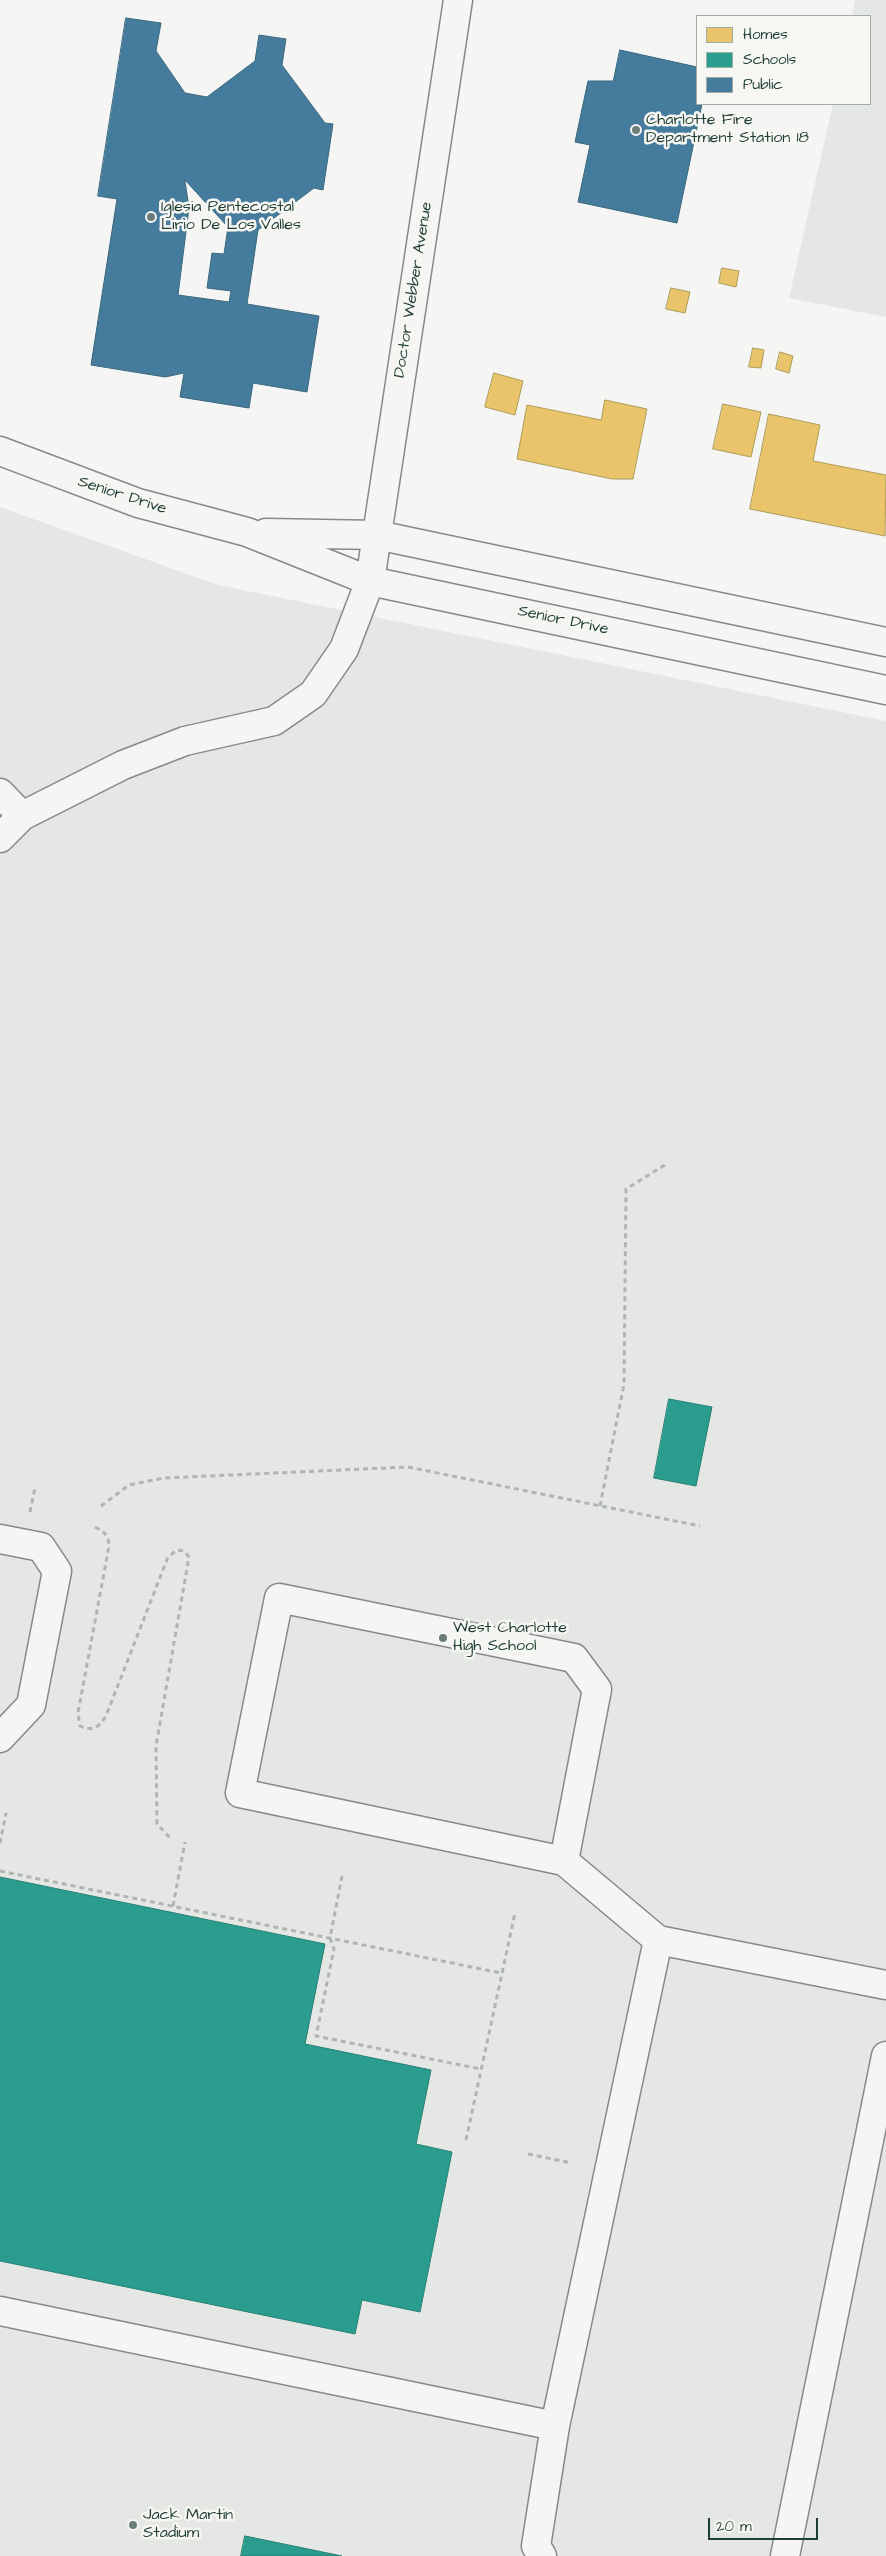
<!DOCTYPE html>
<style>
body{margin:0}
#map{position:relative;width:886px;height:2556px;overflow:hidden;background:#f5f5f3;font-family:"Architects Daughter",sans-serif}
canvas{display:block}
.legend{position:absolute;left:696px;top:15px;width:175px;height:90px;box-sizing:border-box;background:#f6f6f2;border:1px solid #a0aca6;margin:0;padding:6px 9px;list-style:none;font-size:15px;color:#1f3d34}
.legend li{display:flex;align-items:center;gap:10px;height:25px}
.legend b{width:25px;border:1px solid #a0aca6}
.scale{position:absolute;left:708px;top:2518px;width:110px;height:22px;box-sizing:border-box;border:2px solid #1f3d34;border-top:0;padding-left:6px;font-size:15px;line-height:18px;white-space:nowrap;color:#1f3d34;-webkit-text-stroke:4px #f6f6f2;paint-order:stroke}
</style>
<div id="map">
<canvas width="886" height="2556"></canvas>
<ul class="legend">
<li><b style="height:14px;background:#e9c46a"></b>Homes</li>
<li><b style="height:14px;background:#2a9d8f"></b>Schools</li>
<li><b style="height:14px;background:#457b9d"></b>Public</li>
</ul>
<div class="scale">20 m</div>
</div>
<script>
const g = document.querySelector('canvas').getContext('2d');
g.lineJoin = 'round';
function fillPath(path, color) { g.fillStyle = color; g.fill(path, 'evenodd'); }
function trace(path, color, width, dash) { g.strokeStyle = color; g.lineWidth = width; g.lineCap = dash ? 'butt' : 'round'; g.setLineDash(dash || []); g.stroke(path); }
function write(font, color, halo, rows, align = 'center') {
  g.font = font + ' "Architects Daughter",sans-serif'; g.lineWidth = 5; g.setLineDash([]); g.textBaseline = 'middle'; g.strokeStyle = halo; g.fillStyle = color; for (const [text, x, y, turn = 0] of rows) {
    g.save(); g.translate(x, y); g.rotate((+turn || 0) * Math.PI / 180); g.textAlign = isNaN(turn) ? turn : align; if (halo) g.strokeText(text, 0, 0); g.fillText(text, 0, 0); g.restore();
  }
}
fillPath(new Path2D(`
 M 855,0 L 886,0 L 886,317 L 789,298 L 833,104 L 870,104 L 870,16 L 852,16 Z
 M 0,507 L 218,585 L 886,721 L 886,2556 L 0,2556 Z`), '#e5e7e4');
fillPath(new Path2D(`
 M 733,764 C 785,770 841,774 886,803 L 886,1137 L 709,1144 L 684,1121 L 666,770 Z
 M 374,789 L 458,796 L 574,829 L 592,1163 L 591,1390 L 552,1430 L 314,1420 L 0,1383 L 0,1052 L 16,1013 L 104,901 L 191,840 L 286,807 Z
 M 697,1192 L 755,1204 L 732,1334 L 671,1322 Z
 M 0,2439 L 272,2493 L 259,2556 L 0,2556 Z`), '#e4e7e3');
const homes = new Path2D(`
 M 722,268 L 739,271 L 736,287 L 719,283 Z
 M 671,288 L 690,292 L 685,313 L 666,309 Z
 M 753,348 L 764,350 L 761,368 L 749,367 Z
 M 780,352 L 793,356 L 789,373 L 776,369 Z
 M 494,373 L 523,381 L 515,415 L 485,407 Z
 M 605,400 L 647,409 L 633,479 L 612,479 L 517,459 L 527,405 L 601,420 Z
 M 723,404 L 761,412 L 751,457 L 713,449 Z
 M 769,414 L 820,425 L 813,461 L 886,475 L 885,536 L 750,509 Z`);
fillPath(homes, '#e9c46a');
trace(homes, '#ac9c5a', 1);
const schools = new Path2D(`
 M 669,1399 L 712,1407 L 696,1486 L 654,1478 Z
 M 0,1877 L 325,1944 L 305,2044 L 431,2070 L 416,2144 L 452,2152 L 420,2312 L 362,2300 L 355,2334 L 0,2261 Z
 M 245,2536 L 342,2556 L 241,2556 Z`);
fillPath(schools, '#2a9d8f');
trace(schools, '#278074', 1);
const public = new Path2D(`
 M 126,18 L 161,23 L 156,51 L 185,93 L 207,97 L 255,61 L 259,35 L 286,39 L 282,65 L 325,123 L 333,124 L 323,190 L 314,188 L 258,230 L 247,304 L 319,316 L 307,392 L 253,383 L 249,408 L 180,397 L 184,373 L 165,377 L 91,365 L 117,199 L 98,196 ZM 185,180 L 228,227 L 224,254 L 212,253 L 207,288 L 231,291 L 229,302 L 178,295 L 189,208 Z
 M 620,50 L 697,67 L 697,104 L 702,104 L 677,223 L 578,202 L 590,145 L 575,142 L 588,81 L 613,81 Z`);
fillPath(public, '#457b9d');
trace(public, '#3a687e', 1);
const minor = new Path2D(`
 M 0,451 L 138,503 L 247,532 L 370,581 L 886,690
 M 266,533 L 377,535 L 886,642
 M 0,793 L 22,816
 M 0,838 L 22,816 L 123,765 L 185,741 L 274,721 L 313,694 L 344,649 L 370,581 L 458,0
 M 0,1539 L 41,1547 L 57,1571 L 31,1705 L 0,1738
 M 564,1861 L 597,1689 L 574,1658 L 279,1598 L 240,1793 L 564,1861 L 658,1940 L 886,1985
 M 0,2311 L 555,2426
 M 542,2556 L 536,2546 L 555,2426 L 658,1940
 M 785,2556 L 886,2056`);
trace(minor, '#858a88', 31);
trace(new Path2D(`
 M 101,1506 L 129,1485 L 164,1478 L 408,1467 L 700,1526
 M 600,1506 L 624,1384 L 626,1189 L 668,1163
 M 30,1512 L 35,1488
 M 95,1527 C 104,1532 109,1535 109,1546 L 78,1713 L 80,1726 C 93,1732 99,1727 106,1716 L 168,1557 L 177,1550 L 184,1551 L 189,1557 L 156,1746 L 157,1824 L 172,1840
 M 0,1843 L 6,1813
 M 0,1871 L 501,1973
 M 342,1876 L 330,1938 L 334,1949 L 316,2036 L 481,2069
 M 173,1906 L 185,1842
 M 466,2140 L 515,1913
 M 528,2154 L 572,2163`), '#b0b4b2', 3, [5, 4]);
trace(minor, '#f5f5f3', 28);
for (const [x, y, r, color] of [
 [636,130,5,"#6a7d77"],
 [151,217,5,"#6a7d77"],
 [443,1638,5,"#6a7d77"],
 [133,2525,5,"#6a7d77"]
]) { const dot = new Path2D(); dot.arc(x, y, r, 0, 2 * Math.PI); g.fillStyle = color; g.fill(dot); trace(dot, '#f6f6f2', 2); }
write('16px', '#1f3d34', '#f6f6f2', [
 ["Charlotte Fire",646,121],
 ["Department Station 18",646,139],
 ["Iglesia Pentecostal",161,208],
 ["Lirio De Los Valles",161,226],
 ["West Charlotte",453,1629],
 ["High School",453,1647],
 ["Jack Martin",143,2516],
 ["Stadium",143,2534]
], 'left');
write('16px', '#1f3d34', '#f6f6f2', [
 ["Doctor Webber Avenue",414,290,-81],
 ["Senior Drive",122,496,18],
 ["Senior Drive",563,621,12]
]);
</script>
